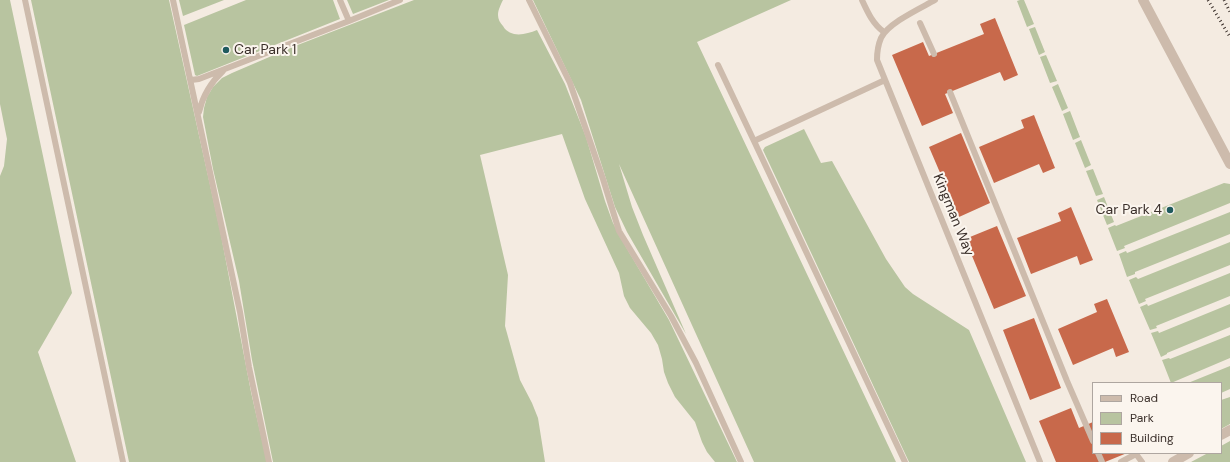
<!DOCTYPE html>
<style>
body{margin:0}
#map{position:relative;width:1230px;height:462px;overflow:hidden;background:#f4ebe1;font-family:"DM Sans",sans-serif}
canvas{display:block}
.legend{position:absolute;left:1092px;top:382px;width:130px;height:72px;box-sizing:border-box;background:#fbf5ee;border:1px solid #aea6a0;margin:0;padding:5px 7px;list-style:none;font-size:12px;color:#3b302b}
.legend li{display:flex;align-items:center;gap:8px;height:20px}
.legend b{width:20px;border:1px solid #aea6a0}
</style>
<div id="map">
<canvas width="1230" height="462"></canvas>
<ul class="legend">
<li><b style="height:5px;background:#cdbbac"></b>Road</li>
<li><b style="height:11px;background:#b8c4a0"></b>Park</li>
<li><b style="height:11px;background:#c8694b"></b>Building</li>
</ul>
</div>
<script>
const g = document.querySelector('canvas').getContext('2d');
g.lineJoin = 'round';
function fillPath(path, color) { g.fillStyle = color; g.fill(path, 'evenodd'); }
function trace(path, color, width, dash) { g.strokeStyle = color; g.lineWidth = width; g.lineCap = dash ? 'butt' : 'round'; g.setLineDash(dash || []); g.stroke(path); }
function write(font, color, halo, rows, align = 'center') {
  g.font = font + ' "DM Sans",sans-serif'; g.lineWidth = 4; g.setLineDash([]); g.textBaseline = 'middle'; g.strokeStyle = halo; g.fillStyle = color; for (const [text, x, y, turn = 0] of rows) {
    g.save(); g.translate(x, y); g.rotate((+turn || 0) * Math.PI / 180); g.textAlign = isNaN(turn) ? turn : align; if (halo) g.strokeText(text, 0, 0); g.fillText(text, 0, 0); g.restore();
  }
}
fillPath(new Path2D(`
 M 0,0 L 10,0 L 72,293 L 38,352 L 76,462 L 0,462 L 0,176 L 4,166 L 7,139 L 0,104 Z
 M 31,0 L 169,0 L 220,230 L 251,392 L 267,462 L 129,462 Z
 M 179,0 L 224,0 L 183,16 Z
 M 246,0 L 333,0 L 340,19 L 197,76 L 195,75 L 184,25 Z
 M 347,0 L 389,0 L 353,14 Z
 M 414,0 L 503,0 C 501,4 498,10 498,15 C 498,19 500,23 503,26 C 510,38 525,35 537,30 L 565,84 L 586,137 L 605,201 L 613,223 L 626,247 L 669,320 L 737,462 L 715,462 L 707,452 L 702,442 L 695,422 L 675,397 L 668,383 L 664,372 L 662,359 L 658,345 L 651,333 L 630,308 L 624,296 L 619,273 L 585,199 L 562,134 L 480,155 L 508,275 L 505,326 L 520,380 L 532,403 L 538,418 L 545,462 L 273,462 L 252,360 L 239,281 L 213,169 L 203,117 L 204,108 L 207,97 L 213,87 L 222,78 L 232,73 L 295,46 Z
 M 533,0 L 791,0 L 697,42 L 896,462 L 754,462 L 619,164 L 632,207 L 643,235 L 686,334 L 627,232 L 615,207 L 581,100 Z
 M 1020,0 L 1024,0 L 1034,24 L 1027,27 L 1017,1 Z
 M 1035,27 L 1045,52 L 1039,55 L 1029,29 Z
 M 1046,55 L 1057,81 L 1050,83 L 1040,57 Z
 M 1058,84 L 1068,108 L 1062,111 L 1052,87 Z
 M 1070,111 L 1080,137 L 1073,140 L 1063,114 Z
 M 804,129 L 821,163 L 832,161 L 886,259 L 905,287 L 913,294 L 969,330 L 1026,462 L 909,462 L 763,150 L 765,147 Z
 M 1081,140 L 1091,165 L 1085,168 L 1075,143 Z
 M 1093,169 L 1103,194 L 1096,196 L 1086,171 Z
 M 1224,183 L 1230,184 L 1230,203 L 1124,246 L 1125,248 L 1117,251 L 1108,228 L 1115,225 L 1116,226 Z
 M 1104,197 L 1114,222 L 1107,225 L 1097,200 Z
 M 1230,212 L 1230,234 L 1135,272 L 1135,274 L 1127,277 L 1119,254 L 1126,251 L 1127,253 Z
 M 1230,242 L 1230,265 L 1145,299 L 1146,301 L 1139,304 L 1129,280 L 1136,277 L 1138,279 Z
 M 1230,273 L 1230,296 L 1156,326 L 1157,328 L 1150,330 L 1140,307 L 1147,304 L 1148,306 Z
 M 1230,304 L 1230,327 L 1167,353 L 1167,354 L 1161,357 L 1151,333 L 1158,331 L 1159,333 Z
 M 1230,335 L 1230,358 L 1171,383 L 1162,360 L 1169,358 L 1170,359 Z
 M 1230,366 L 1230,389 L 1221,393 L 1221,383 L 1188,383 Z
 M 1230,397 L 1230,424 L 1221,429 L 1221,400 Z
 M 1230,441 L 1230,462 L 1191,462 L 1208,453 L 1221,453 L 1221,446 Z`), '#b8c4a0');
fillPath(new Path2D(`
 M 995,18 L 1018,75 L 1004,81 L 1000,72 L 945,94 L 953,113 L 922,126 L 892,55 L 923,42 L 929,56 L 984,34 L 980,24 Z
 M 1034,115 L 1055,168 L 1043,173 L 1039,164 L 994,183 L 979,147 L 1024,128 L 1021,120 Z
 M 961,133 L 990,203 L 959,217 L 929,147 Z
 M 1071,207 L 1093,260 L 1080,265 L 1077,256 L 1031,274 L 1017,238 L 1061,221 L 1058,213 Z
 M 997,226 L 1026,296 L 994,309 L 965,239 Z
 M 1107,299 L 1129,352 L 1116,357 L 1113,348 L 1073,365 L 1058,329 L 1097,312 L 1094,304 Z
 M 1034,318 L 1061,388 L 1030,400 L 1003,330 Z
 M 1071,408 L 1079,428 L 1093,422 L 1093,453 L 1127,453 L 1105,462 L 1056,462 L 1039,421 Z`), '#c8694b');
trace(new Path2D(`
 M 25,0 L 123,462
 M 173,0 L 240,312 L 249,367 L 269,462
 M 340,0 L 349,21 L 400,0
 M 529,0 L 570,83 L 603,179 L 619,231 L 671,316 L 696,363 L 741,462
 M 862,0 C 868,13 873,24 884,32
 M 935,0 C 921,8 888,23 881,38 C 878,45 877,52 877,60 L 1040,462
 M 920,23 L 934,54
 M 718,65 L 754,141
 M 191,80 L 199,79 L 349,21
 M 885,80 L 754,141 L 905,462
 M 950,92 L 1067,381 L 1093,441
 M 199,112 C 203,95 210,83 223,71
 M 1098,453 L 1102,462
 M 1121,462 L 1136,454 L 1142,462`), '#cdbbac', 6);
trace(new Path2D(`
 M 1143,0 L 1230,164
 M 1221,435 L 1230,430
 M 1173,462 L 1189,453`), '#cdbbac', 10);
trace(new Path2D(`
 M 1208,0 L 1230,37
 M 1224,0 L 1230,12`), '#3b302b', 3, [1, 3]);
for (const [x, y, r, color] of [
 [226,50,4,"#1f5a5e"],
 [1170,210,4,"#1f5a5e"]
]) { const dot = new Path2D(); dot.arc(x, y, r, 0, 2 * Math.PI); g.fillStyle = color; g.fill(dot); trace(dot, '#fbf5ee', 1.5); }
write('14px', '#3b302b', '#fbf5ee', [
 ["Car Park 1",234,50],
 ["Car Park 4",1162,210,"right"]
], 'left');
write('14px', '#3b302b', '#fbf5ee', [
 ["Kingman Way",953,215,68]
]);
</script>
